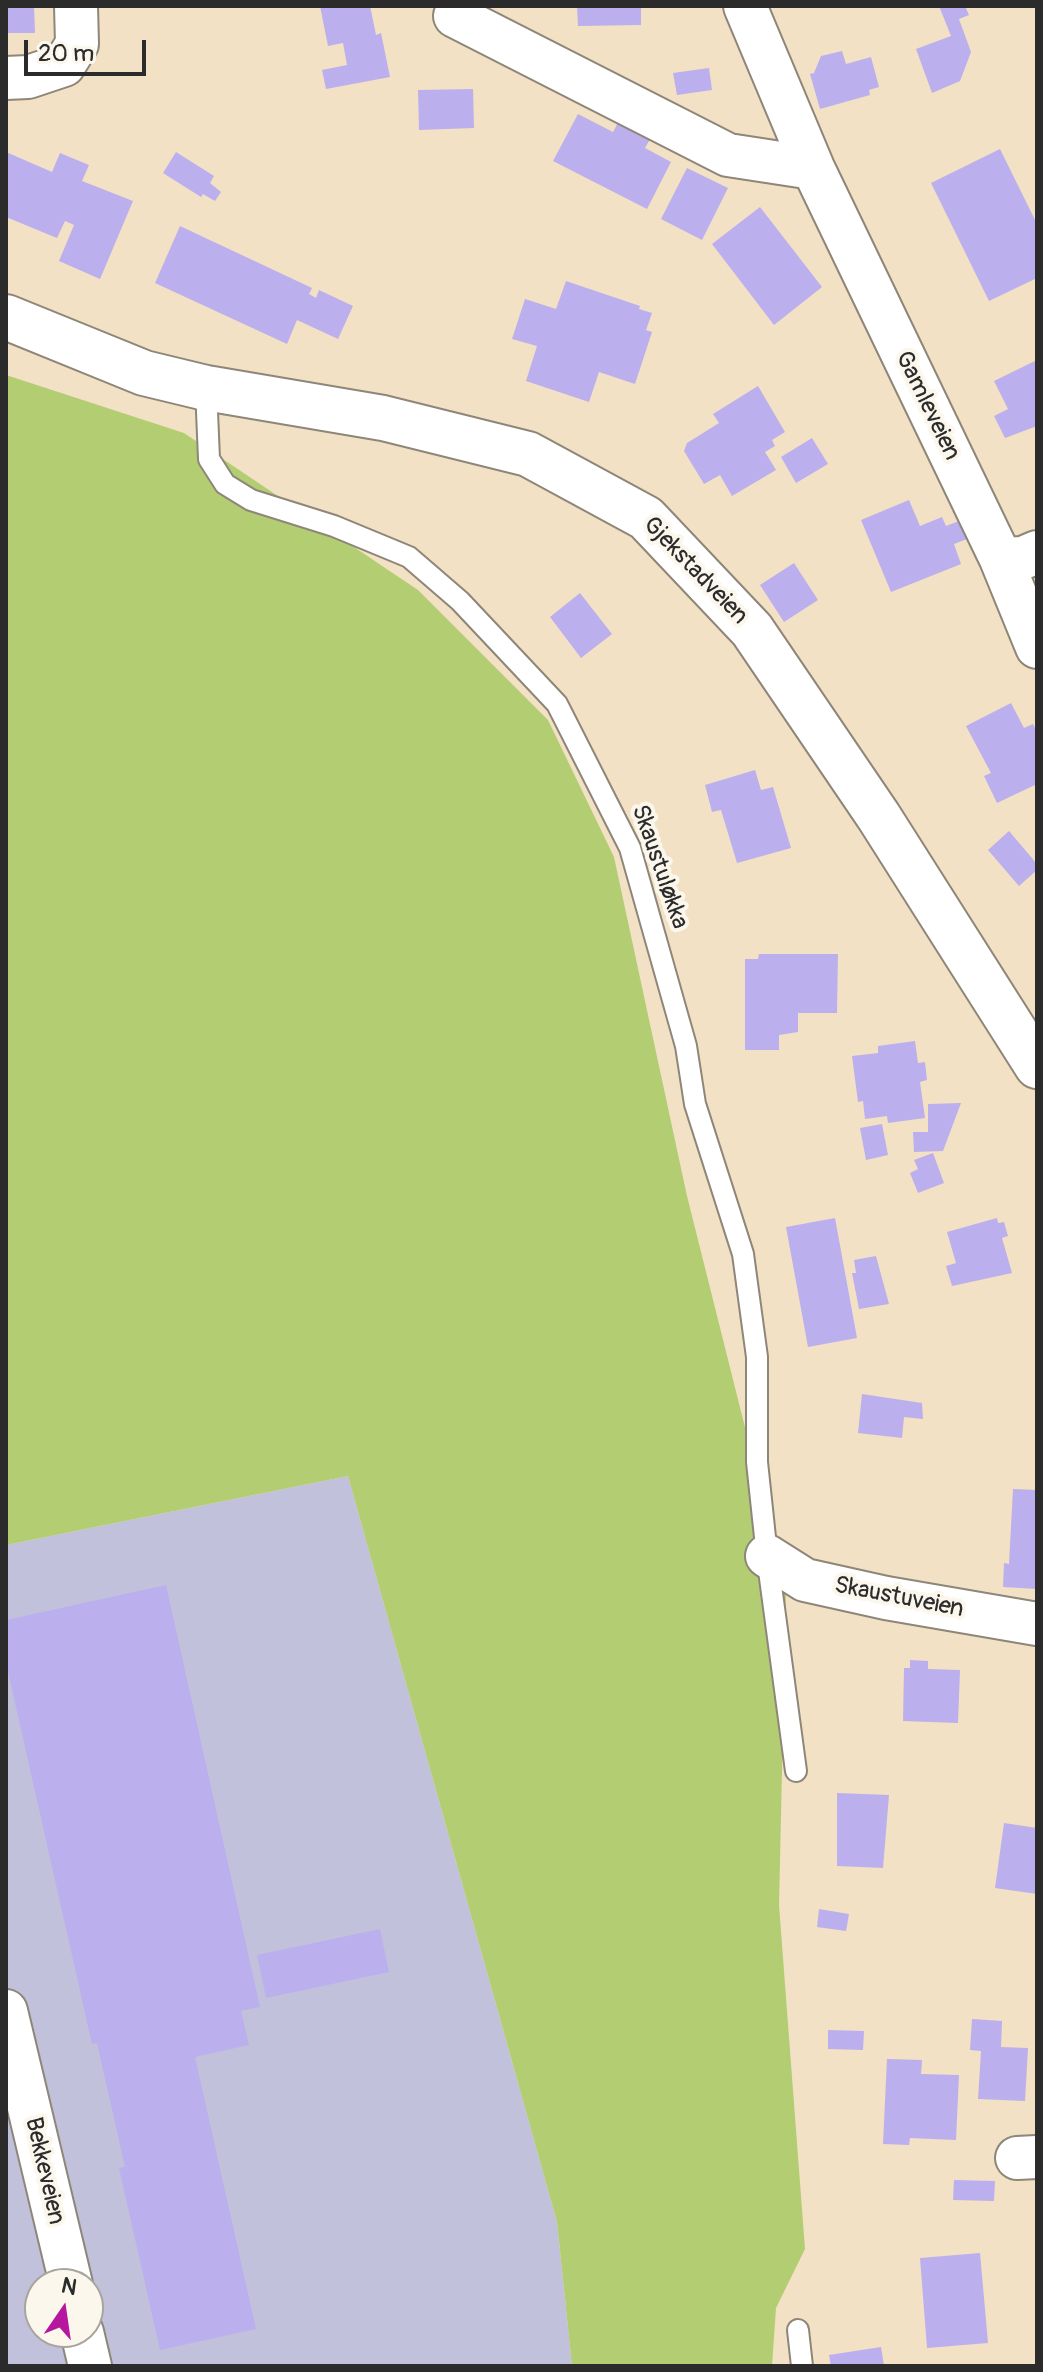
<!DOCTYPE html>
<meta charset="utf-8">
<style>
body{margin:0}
#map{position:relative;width:1043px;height:2372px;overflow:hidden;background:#f2e1c4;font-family:Pangolin,sans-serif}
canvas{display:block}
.frame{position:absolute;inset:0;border:8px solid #2b2b2b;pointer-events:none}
.north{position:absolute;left:24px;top:2268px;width:80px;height:80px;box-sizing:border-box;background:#fbf7ec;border:2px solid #a8a59f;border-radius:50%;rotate:13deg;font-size:22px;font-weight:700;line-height:32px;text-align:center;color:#2b2b2b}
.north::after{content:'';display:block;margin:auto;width:28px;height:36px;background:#b5179e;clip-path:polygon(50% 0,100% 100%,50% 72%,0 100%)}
.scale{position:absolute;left:24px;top:40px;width:122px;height:36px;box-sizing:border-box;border:4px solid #2b2b2b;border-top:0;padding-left:10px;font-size:24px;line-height:28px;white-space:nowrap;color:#2b2b2b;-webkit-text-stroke:6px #fbf7ec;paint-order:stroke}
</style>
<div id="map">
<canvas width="1043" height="2372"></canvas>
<div class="frame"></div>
<div class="north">N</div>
<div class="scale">20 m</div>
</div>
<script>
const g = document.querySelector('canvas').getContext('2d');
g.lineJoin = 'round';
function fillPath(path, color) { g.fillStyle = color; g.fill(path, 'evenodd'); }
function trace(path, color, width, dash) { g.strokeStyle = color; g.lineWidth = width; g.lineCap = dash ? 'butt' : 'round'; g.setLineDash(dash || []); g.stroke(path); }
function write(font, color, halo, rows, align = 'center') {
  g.font = font + ' Pangolin,sans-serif'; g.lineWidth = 8; g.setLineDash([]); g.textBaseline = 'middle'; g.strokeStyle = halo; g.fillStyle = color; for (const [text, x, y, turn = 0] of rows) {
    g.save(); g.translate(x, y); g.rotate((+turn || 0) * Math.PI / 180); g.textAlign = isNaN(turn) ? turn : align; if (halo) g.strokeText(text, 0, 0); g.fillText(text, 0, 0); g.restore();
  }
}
fillPath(new Path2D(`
 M 348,1476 L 557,2222 L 572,2366 L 6,2366 L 6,1545 ZM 40,2284 L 88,2284 L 88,2332 L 40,2332 Z`), '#c2c1dc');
fillPath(new Path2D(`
 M 6,375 L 184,433 L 418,590 L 548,720 L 614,857 L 687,1196 L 786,1591 L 779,1905 L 805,2249 L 776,2308 L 772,2366 L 572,2366 L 557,2222 L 348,1476 L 6,1545 Z`), '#b3cd73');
fillPath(new Path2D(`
 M 6,6 L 34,6 L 35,33 L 6,33 Z
 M 320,6 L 370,6 L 376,35 L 381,33 L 390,77 L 326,89 L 322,70 L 347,65 L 343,43 L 328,46 Z
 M 577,6 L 641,6 L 641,25 L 578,26 Z
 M 939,6 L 965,6 L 969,15 L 959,19 L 971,52 L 960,81 L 932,93 L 916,49 L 951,36 Z
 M 842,51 L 846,64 L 871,57 L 879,87 L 869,90 L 870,95 L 820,109 L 810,74 L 814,73 L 821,56 Z
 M 709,68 L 712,90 L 677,95 L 673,73 Z
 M 473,89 L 474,128 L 419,130 L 418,90 Z
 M 578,114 L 613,132 L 621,117 L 653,134 L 645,148 L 671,162 L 647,209 L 553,161 Z
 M 1000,149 L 1037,224 L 1037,278 L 989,301 L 931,183 Z
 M 6,152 L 52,172 L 60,153 L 89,165 L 82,181 L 133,201 L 100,279 L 59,261 L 74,225 L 65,221 L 57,238 L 6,217 Z
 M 176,152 L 214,176 L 210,183 L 221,192 L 215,201 L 203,194 L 201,197 L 163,173 Z
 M 687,168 L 728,188 L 702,240 L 661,219 Z
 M 760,207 L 822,287 L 774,325 L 712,244 Z
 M 180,226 L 312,288 L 309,294 L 316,298 L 319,290 L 353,306 L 338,339 L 297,320 L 287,344 L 155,283 Z
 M 566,281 L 640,306 L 639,309 L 652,313 L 646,330 L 652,332 L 635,384 L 599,372 L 589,402 L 526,381 L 537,346 L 512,339 L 525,299 L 556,309 Z
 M 1037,360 L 1037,426 L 1005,438 L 994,416 L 1008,409 L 994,381 Z
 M 758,386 L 785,432 L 772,440 L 775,446 L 765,452 L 776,470 L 732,496 L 720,475 L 704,484 L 684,451 L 687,443 L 719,423 L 713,414 Z
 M 812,438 L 828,464 L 796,483 L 781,457 Z
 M 909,500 L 920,526 L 942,517 L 946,526 L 959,521 L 967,539 L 954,544 L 961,564 L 891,592 L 861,520 Z
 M 794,563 L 818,600 L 784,622 L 760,585 Z
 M 580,593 L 612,634 L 581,658 L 550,617 Z
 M 1011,703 L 1024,728 L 1033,724 L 1037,732 L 1037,784 L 997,803 L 984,776 L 991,773 L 966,726 Z
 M 755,770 L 761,790 L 773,787 L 791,848 L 737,863 L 721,810 L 712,812 L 705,785 Z
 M 1009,831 L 1037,864 L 1037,870 L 1019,886 L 988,850 Z
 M 759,954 L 838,954 L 837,1013 L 798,1013 L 798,1032 L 779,1035 L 779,1050 L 745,1050 L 745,959 L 758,959 Z
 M 915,1041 L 918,1063 L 925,1062 L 927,1080 L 920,1082 L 925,1118 L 888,1123 L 887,1116 L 865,1119 L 863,1101 L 858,1102 L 852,1056 L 878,1053 L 878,1046 Z
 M 961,1103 L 943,1151 L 914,1152 L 913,1132 L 928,1132 L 928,1104 Z
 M 882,1124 L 888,1155 L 866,1160 L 860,1128 Z
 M 933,1153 L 944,1183 L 918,1193 L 910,1173 L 918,1169 L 914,1160 Z
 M 835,1218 L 857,1338 L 808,1347 L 786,1227 Z
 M 997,1218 L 998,1223 L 1004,1222 L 1008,1236 L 1002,1238 L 1012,1273 L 952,1286 L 946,1266 L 956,1263 L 947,1232 Z
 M 876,1256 L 889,1304 L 859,1309 L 852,1273 L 856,1273 L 854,1260 Z
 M 862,1394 L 922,1403 L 923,1419 L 904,1417 L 902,1438 L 858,1433 Z
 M 1013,1489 L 1037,1490 L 1037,1589 L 1003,1587 L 1004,1563 L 1009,1564 Z
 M 166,1585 L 260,2007 L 241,2011 L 249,2045 L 195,2057 L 256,2329 L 160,2350 L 119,2168 L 125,2167 L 97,2043 L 92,2044 L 6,1663 L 6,1620 Z
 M 910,1660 L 928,1661 L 928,1669 L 960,1670 L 958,1723 L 903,1721 L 904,1668 L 910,1668 Z
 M 837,1793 L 889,1795 L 883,1868 L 837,1866 Z
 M 1004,1823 L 1037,1828 L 1037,1894 L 995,1888 Z
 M 819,1909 L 849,1914 L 846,1931 L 817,1927 Z
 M 380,1929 L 389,1972 L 266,1998 L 257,1955 Z
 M 972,2019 L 1002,2021 L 1001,2047 L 1028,2048 L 1025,2101 L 978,2099 L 981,2051 L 970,2050 Z
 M 828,2030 L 864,2031 L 863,2050 L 828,2049 Z
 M 887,2059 L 922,2060 L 921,2074 L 959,2075 L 956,2140 L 910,2138 L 909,2145 L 883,2144 Z
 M 954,2180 L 995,2181 L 994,2201 L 953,2200 Z
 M 980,2253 L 988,2343 L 927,2348 L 920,2258 Z
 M 881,2347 L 884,2366 L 831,2366 L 829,2355 Z`), '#bcafed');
const service = new Path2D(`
 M 206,388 L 209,459 L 225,484 L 251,500 L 334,526 L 409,557 L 460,601 L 557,704 L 630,848 L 686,1046 L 695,1104 L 743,1254 L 757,1357 L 757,1462 L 767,1556 L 796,1771
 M 798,2330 L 802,2366`);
const minor = new Path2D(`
 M 745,6 L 813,168 L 1001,559 L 1037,647
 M 455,16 L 728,155 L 813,168
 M 6,78 L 28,77 L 64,65 L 77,44 L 76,6
 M 1001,559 L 1023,558 L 1037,552
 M 767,1556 L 805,1580 L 886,1598 L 1037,1624
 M 6,2011 L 71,2284
 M 1017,2158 L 1037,2157
 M 82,2332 L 90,2366`);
const tertiary = new Path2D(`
 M 6,317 L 144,373 L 206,388 L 383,418 L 528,454 L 646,518 L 752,630 L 879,817 L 1037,1066`);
trace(service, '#8e8678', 24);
trace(minor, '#8e8678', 46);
trace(tertiary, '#8e8678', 48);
trace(service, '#fff', 20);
trace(minor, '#fff', 42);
trace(tertiary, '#fff', 44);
write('24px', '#2b2b2b', '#fbf7ec', [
 ["Gamleveien",927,406,64],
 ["Gjekstadveien",695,571,46],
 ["Skaustuløkka",659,867,71],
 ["Skaustuveien",899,1598,11],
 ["Bekkeveien",44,2171,77]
]);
</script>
